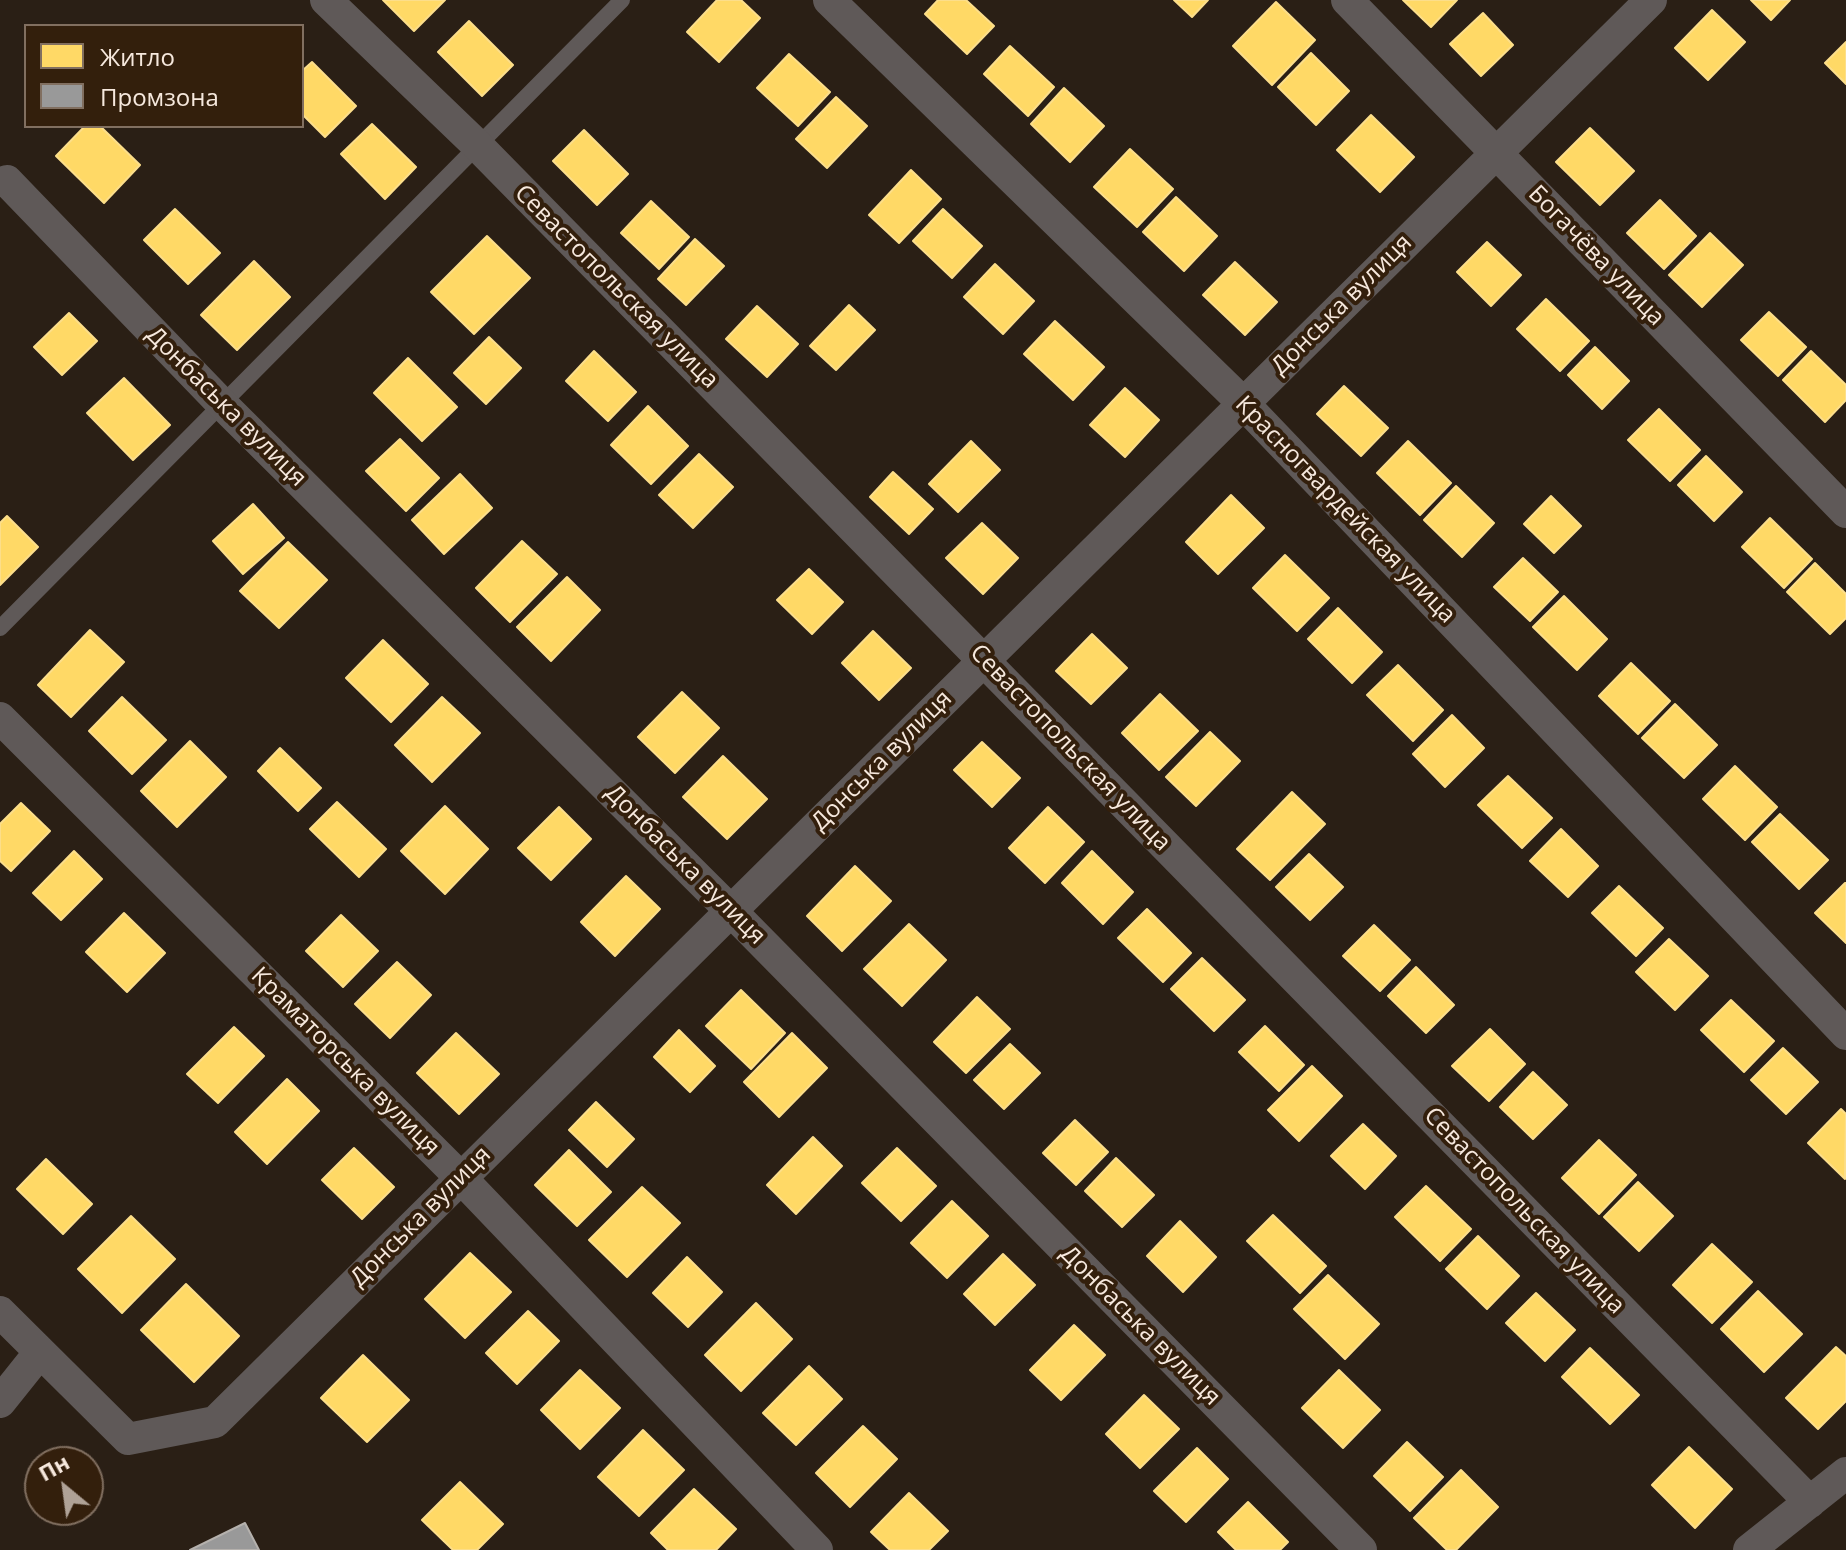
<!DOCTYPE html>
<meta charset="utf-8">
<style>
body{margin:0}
#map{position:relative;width:1846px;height:1550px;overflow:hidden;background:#2a1f15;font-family:"Open Sans",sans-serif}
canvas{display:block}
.legend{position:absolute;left:24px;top:24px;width:280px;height:104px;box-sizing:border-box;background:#331f0c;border:2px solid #816f60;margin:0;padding:10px 14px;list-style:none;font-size:24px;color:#f6e8dd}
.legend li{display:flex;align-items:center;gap:16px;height:40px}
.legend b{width:40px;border:2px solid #816f60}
.north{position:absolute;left:24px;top:1446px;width:80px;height:80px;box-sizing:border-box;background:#331f0c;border:2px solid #816f60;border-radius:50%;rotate:331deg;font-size:22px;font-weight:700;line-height:32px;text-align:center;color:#f6e8dd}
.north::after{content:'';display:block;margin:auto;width:28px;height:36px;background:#afa297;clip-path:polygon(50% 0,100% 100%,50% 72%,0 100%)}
</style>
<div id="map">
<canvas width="1846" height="1550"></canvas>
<ul class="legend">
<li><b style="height:22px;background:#ffd966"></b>Житло</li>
<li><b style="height:22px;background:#999"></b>Промзона</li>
</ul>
<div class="north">Пн</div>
</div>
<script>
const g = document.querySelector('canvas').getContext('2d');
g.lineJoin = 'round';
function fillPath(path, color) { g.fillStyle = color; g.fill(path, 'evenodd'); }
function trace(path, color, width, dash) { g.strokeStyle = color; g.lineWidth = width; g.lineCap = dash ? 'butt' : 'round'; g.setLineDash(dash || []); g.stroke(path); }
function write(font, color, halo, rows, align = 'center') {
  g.font = font + ' "Open Sans",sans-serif'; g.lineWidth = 8; g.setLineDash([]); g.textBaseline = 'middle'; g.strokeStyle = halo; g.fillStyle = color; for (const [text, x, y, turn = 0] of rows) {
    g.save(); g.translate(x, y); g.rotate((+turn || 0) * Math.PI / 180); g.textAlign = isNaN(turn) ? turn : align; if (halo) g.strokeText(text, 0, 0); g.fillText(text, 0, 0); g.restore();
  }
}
const homes = new Path2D(`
 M 383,0 L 445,0 L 414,31 Z
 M 717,0 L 741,0 L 760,18 L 719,62 L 687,32 Z
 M 938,0 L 966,0 L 994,26 L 967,54 L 925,14 Z
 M 1174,0 L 1208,0 L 1192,17 Z
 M 1403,0 L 1457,0 L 1431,27 Z
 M 1751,0 L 1790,0 L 1771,20 Z
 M 1276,2 L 1315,40 L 1272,85 L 1233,46 Z
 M 1712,10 L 1745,42 L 1708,80 L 1675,48 Z
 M 1483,13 L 1513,45 L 1481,76 L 1450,44 Z
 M 469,21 L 513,65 L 482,96 L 438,52 Z
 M 1846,42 L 1846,84 L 1825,63 Z
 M 1010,46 L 1054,87 L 1028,116 L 984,74 Z
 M 1311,53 L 1349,91 L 1316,125 L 1278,87 Z
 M 789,54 L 830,92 L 798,126 L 757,88 Z
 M 312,62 L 356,106 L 325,137 L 302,114 L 302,71 Z
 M 1064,88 L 1104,126 L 1070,162 L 1031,124 Z
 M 836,97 L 867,126 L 827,168 L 796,139 Z
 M 1371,115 L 1414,157 L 1380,192 L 1337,150 Z
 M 372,124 L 416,167 L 385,199 L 341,154 Z
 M 85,126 L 100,126 L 140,165 L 104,203 L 56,156 Z
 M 1590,128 L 1634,171 L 1600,205 L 1556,162 Z
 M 584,130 L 628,174 L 597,205 L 553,161 Z
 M 1130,149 L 1173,189 L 1137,227 L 1094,187 Z
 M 911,170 L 941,199 L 899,243 L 869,215 Z
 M 1176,197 L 1217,236 L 1184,271 L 1143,232 Z
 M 1660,200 L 1696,236 L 1664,269 L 1627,233 Z
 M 651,201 L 689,237 L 659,269 L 621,233 Z
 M 175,209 L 220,253 L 188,284 L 144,240 Z
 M 943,209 L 982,246 L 952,278 L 913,241 Z
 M 1710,233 L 1743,265 L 1702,307 L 1669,275 Z
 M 487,236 L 530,278 L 474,334 L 431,292 Z
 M 695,239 L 724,266 L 686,305 L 658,279 Z
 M 1487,242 L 1521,275 L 1491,306 L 1457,272 Z
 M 254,261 L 290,297 L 237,350 L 201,315 Z
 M 1235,262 L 1277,302 L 1245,335 L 1203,295 Z
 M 995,264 L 1034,301 L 1003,334 L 964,297 Z
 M 1546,299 L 1589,341 L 1560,371 L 1517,329 Z
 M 849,305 L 875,330 L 836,370 L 810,346 Z
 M 757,306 L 798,344 L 767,377 L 726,339 Z
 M 1769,312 L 1806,347 L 1778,376 L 1741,340 Z
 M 69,313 L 97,341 L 62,375 L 34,347 Z
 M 1055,321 L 1104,367 L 1073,400 L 1024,354 Z
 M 489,337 L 521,368 L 486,404 L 454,373 Z
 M 1595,347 L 1629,381 L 1602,409 L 1568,375 Z
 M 594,351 L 636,392 L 608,421 L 566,381 Z
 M 1811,351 L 1846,385 L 1846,400 L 1825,422 L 1783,380 Z
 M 408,358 L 457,407 L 422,441 L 374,393 Z
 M 124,378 L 170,425 L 133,460 L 87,413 Z
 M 1344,386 L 1388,428 L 1361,456 L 1317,414 Z
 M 1125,388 L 1159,420 L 1125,457 L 1090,425 Z
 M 648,406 L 688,446 L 651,484 L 611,445 Z
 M 1659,409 L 1700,450 L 1670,481 L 1628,440 Z
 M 400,439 L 439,478 L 406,511 L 366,471 Z
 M 971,441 L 1000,470 L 958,512 L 929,484 Z
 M 1408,441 L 1451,483 L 1420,515 L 1377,473 Z
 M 699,454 L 733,487 L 693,528 L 659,495 Z
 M 1706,456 L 1742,492 L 1714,521 L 1678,485 Z
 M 893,472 L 933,509 L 909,534 L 870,497 Z
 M 460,474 L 492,508 L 444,554 L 412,520 Z
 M 1456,486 L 1494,523 L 1462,557 L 1424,520 Z
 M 1231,495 L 1264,528 L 1218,574 L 1186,542 Z
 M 1551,496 L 1581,526 L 1554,553 L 1524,524 Z
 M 253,504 L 284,538 L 243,574 L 213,541 Z
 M 7,516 L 38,547 L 0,585 L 0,523 Z
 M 1770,518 L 1812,559 L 1784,588 L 1742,547 Z
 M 982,523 L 1018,558 L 983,594 L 946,558 Z
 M 522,541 L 557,574 L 510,622 L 476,588 Z
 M 288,542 L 327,580 L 279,628 L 240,591 Z
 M 1285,555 L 1329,598 L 1297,631 L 1253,588 Z
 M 1523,558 L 1558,592 L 1530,621 L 1494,587 Z
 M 1815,563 L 1846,594 L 1846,618 L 1830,634 L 1787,592 Z
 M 809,569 L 843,602 L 812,634 L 777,600 Z
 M 567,577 L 600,610 L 551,661 L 517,627 Z
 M 1564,596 L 1607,639 L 1577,670 L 1533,627 Z
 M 1338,608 L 1382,652 L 1352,683 L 1308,639 Z
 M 90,630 L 124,662 L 71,717 L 38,685 Z
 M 873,631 L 911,668 L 879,700 L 842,663 Z
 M 1092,634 L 1127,668 L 1091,704 L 1056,671 Z
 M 383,640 L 428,684 L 391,722 L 346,678 Z
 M 1631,663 L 1670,701 L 1638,734 L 1599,696 Z
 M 1398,665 L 1443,710 L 1413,741 L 1367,695 Z
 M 682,692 L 719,728 L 675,773 L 638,737 Z
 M 1160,694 L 1198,731 L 1159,770 L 1122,733 Z
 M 122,697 L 166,740 L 132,774 L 89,731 Z
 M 442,697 L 480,733 L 432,782 L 395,745 Z
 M 1675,704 L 1717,745 L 1684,778 L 1642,738 Z
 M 1452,715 L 1484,748 L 1445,787 L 1413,754 Z
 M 1210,732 L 1240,761 L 1196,806 L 1166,777 Z
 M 190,741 L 226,777 L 177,827 L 141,791 Z
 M 982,742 L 1020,778 L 992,807 L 954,770 Z
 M 280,748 L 321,788 L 298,811 L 258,771 Z
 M 723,756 L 767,799 L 727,839 L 683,797 Z
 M 1735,766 L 1777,807 L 1745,840 L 1703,799 Z
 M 1508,776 L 1552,818 L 1522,848 L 1478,805 Z
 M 1292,792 L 1325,824 L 1270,880 L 1237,849 Z
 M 337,802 L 386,849 L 359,877 L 310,829 Z
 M 21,803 L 50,831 L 11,871 L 0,861 L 0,824 Z
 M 445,806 L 488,849 L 445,894 L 401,851 Z
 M 559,807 L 591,839 L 551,880 L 518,848 Z
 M 1048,807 L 1084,842 L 1045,883 L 1009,848 Z
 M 1780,814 L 1828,860 L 1799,889 L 1752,842 Z
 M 1561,829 L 1598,866 L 1568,897 L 1530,861 Z
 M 74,851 L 102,879 L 61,920 L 33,893 Z
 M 1092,851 L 1133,892 L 1103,924 L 1062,883 Z
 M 1309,854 L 1343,887 L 1310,920 L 1276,887 Z
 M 855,866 L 891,901 L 842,951 L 807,916 Z
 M 626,876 L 660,909 L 615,956 L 581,922 Z
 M 1845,883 L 1846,883 L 1846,943 L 1815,913 Z
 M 1619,886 L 1663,928 L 1636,956 L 1592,913 Z
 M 1147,909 L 1191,953 L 1163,982 L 1118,938 Z
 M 124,913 L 165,953 L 127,992 L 86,952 Z
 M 341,915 L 378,951 L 343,987 L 306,951 Z
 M 909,924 L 946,960 L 902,1006 L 864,969 Z
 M 1374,925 L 1410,960 L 1380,991 L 1343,956 Z
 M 1669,939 L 1708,976 L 1675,1010 L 1636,972 Z
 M 1202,958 L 1245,1000 L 1214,1031 L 1171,989 Z
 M 397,962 L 431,995 L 390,1038 L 355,1004 Z
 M 1416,967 L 1454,1005 L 1426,1033 L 1388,996 Z
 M 741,990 L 785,1033 L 751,1069 L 706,1026 Z
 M 977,997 L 1010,1029 L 966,1073 L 934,1042 Z
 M 1731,1000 L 1774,1041 L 1744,1072 L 1701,1030 Z
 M 1265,1026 L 1304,1065 L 1279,1091 L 1239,1052 Z
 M 234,1027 L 264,1056 L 218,1103 L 187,1074 Z
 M 1490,1029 L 1525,1064 L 1489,1101 L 1452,1066 Z
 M 679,1030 L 715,1066 L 690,1092 L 654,1057 Z
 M 456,1033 L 499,1074 L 459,1114 L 417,1073 Z
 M 792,1033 L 827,1068 L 779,1117 L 744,1082 Z
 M 1010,1044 L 1040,1073 L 1004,1109 L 974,1080 Z
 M 1783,1048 L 1818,1082 L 1786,1114 L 1751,1080 Z
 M 1312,1066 L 1342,1096 L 1299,1141 L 1268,1110 Z
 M 1533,1072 L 1567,1105 L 1533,1139 L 1500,1107 Z
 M 287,1079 L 319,1111 L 267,1164 L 235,1132 Z
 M 596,1102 L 634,1139 L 607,1167 L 569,1130 Z
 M 1841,1109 L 1846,1114 L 1845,1179 L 1808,1143 Z
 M 1075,1120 L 1108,1152 L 1076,1185 L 1043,1153 Z
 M 1363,1124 L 1396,1156 L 1365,1189 L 1331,1156 Z
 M 813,1137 L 842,1166 L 796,1214 L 767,1185 Z
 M 1599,1140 L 1636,1175 L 1599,1214 L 1562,1178 Z
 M 354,1148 L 394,1187 L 362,1219 L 322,1180 Z
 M 897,1148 L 936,1186 L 901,1221 L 862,1183 Z
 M 569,1150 L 611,1192 L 577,1226 L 535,1185 Z
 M 1116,1158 L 1154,1195 L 1122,1227 L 1085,1191 Z
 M 46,1159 L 92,1204 L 63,1234 L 17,1189 Z
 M 1638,1182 L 1673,1216 L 1639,1251 L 1604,1217 Z
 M 1426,1186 L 1471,1229 L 1440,1261 L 1395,1217 Z
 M 642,1187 L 680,1223 L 627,1277 L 589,1240 Z
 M 952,1201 L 988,1236 L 947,1278 L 911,1243 Z
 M 1273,1215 L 1326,1266 L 1300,1293 L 1247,1241 Z
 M 131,1216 L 175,1259 L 122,1313 L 78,1269 Z
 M 1180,1221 L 1216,1257 L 1183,1292 L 1147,1256 Z
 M 1478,1236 L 1519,1276 L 1487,1309 L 1446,1269 Z
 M 1712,1244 L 1752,1282 L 1712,1323 L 1673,1285 Z
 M 470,1253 L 511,1292 L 465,1338 L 425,1299 Z
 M 1003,1254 L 1035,1285 L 995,1325 L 964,1294 Z
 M 687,1257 L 722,1292 L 688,1327 L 653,1293 Z
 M 1328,1275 L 1379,1324 L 1345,1359 L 1294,1309 Z
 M 186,1284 L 239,1336 L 194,1382 L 141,1330 Z
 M 1758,1291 L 1802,1334 L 1764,1372 L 1721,1329 Z
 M 1536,1293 L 1575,1330 L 1545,1361 L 1506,1323 Z
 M 756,1303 L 792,1339 L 741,1391 L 705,1355 Z
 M 528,1311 L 559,1341 L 517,1384 L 486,1353 Z
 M 1074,1325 L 1105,1355 L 1061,1400 L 1030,1370 Z
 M 1836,1347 L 1846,1356 L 1846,1401 L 1818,1429 L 1786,1398 Z
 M 1590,1348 L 1639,1395 L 1610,1424 L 1562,1377 Z
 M 363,1355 L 409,1400 L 367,1442 L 321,1398 Z
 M 809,1366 L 842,1399 L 796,1445 L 763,1413 Z
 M 580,1370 L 620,1408 L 580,1449 L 541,1410 Z
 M 1339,1370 L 1380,1410 L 1343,1448 L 1302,1408 Z
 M 1144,1395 L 1179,1429 L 1140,1468 L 1106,1434 Z
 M 863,1426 L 897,1459 L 850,1507 L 816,1473 Z
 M 643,1430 L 684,1470 L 639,1516 L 598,1477 Z
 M 1407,1442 L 1443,1477 L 1410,1511 L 1374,1476 Z
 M 1689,1447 L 1732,1489 L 1695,1528 L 1652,1485 Z
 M 1197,1448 L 1228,1479 L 1186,1522 L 1154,1491 Z
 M 1461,1470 L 1498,1507 L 1456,1550 L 1447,1550 L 1414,1518 Z
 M 460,1482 L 503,1524 L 477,1550 L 453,1550 L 422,1520 Z
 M 694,1489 L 736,1529 L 716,1550 L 668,1550 L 651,1533 Z
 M 909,1493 L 948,1531 L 929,1550 L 890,1550 L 871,1532 Z
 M 1248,1502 L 1288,1542 L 1280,1550 L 1236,1550 L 1218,1532 Z`);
fillPath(homes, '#ffd966');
trace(homes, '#fcde8a', 2);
const industry = new Path2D(`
 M 245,1523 L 259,1550 L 190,1550 Z`);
fillPath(industry, '#999');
trace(industry, '#b5b1ad', 2);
trace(new Path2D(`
 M 0,628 L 622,0`), '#5f5958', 16);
trace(new Path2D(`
 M 326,0 L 478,146 L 1810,1502
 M 829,0 L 1243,403 L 1846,1034
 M 1347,0 L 1846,512
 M 7,181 L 222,404 L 731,911 L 1361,1550
 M 0,718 L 461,1178 L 817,1550
 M 0,1312 L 128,1439 L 215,1422 L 1651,0
 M 0,1402 L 40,1352
 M 1749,1550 L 1846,1473`), '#5f5958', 32);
write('24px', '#f6e8dd', '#331f0c', [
 ["Богачёва улица",1596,256,46],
 ["Севастопольская улица",616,287,45],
 ["Донська вулиця",1342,305,-45],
 ["Донбаська вулиця",226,407,45],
 ["Красногвардейская улица",1345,510,46],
 ["Севастопольская улица",1070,748,46],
 ["Донська вулиця",882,761,-45],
 ["Донбаська вулиця",685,865,45],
 ["Краматорська вулиця",345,1062,45],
 ["Севастопольская улица",1524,1211,46],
 ["Донська вулиця",421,1217,-45],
 ["Донбаська вулиця",1140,1326,45]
]);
</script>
